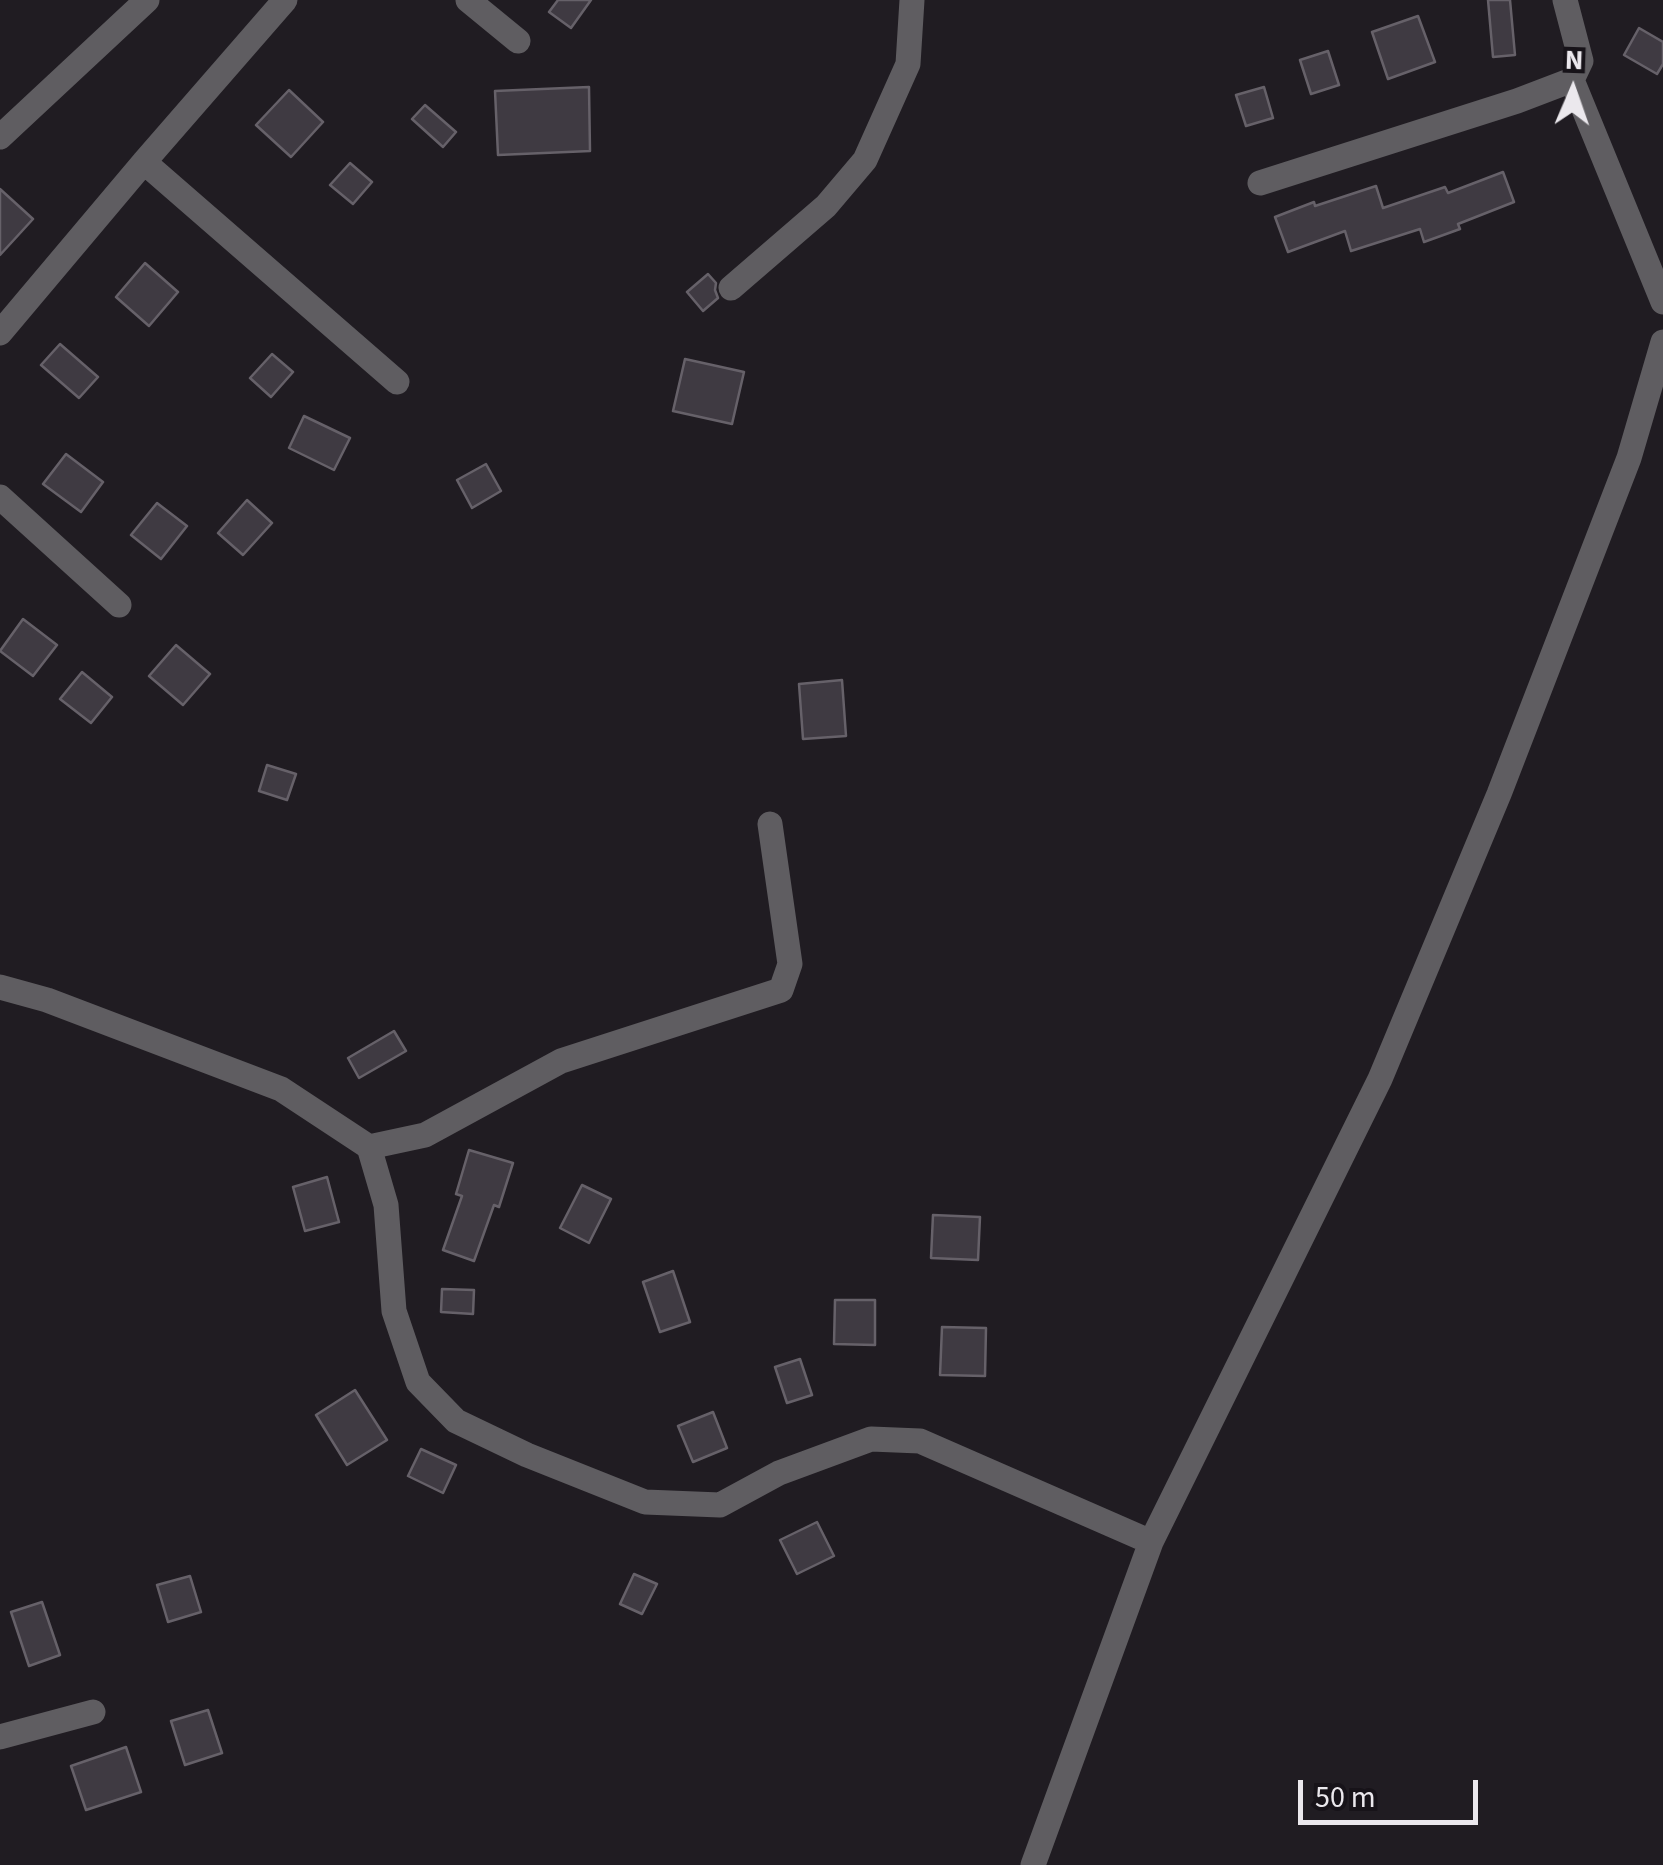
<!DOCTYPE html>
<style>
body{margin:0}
#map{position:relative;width:1663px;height:1865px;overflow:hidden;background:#201c22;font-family:"Source Sans 3",sans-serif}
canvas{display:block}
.north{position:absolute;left:1523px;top:40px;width:100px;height:100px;-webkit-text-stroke:8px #171319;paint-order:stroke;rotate:2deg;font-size:28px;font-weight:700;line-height:40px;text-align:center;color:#ebe8ed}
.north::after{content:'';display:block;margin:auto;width:35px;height:45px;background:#ebe8ed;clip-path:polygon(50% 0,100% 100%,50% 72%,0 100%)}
.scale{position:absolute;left:1298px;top:1780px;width:180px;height:45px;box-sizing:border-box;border:5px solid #ebe8ed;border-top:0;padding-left:12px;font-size:30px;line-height:35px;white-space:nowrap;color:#ebe8ed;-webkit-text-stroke:8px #171319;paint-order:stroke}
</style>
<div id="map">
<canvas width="1663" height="1865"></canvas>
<div class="north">N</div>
<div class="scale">50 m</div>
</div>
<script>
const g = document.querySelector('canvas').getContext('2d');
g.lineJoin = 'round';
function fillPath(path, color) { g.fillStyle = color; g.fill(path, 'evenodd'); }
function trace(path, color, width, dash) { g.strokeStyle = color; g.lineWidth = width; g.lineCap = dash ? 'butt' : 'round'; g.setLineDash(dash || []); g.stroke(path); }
const building = new Path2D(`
 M 558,0 L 591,0 L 571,28 L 549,12 Z
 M 1488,0 L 1510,0 L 1515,55 L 1493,57 Z
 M 1418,16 L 1435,62 L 1388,79 L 1372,32 Z
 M 1639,28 L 1663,42 L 1663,64 L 1657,74 L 1624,55 Z
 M 1328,51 L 1339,85 L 1311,94 L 1300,60 Z
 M 589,87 L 590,151 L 498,155 L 495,91 Z
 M 1264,87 L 1273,118 L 1246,126 L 1236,95 Z
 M 289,90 L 323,122 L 291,157 L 256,125 Z
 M 425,105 L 456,132 L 443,147 L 412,119 Z
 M 350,163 L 372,182 L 353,204 L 330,185 Z
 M 1503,172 L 1514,202 L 1458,224 L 1460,229 L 1424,242 L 1420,229 L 1351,251 L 1345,231 L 1288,252 L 1275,217 L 1314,202 L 1315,206 L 1376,186 L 1383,208 L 1445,187 L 1448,193 Z
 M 0,189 L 33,219 L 0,255 Z
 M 145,263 L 178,292 L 149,326 L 116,297 Z
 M 708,274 L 716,283 L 715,290 L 718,298 L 703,311 L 687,292 Z
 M 60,344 L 98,377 L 79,398 L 41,365 Z
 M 272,354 L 293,372 L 271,397 L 250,378 Z
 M 685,359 L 744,372 L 732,424 L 673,411 Z
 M 304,416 L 350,438 L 334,470 L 289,448 Z
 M 66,454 L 103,482 L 81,512 L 43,484 Z
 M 486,464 L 501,491 L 472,508 L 457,480 Z
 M 247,500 L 272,523 L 243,555 L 218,533 Z
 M 157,503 L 187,526 L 161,559 L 131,535 Z
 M 23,619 L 57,645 L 33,676 L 0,651 Z
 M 176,645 L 210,674 L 183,705 L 149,676 Z
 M 82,672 L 112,697 L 91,723 L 60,699 Z
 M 842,680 L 846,736 L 803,739 L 799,684 Z
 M 267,765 L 296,774 L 287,800 L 259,791 Z
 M 394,1031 L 406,1051 L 359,1078 L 348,1058 Z
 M 469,1150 L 513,1163 L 499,1207 L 494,1205 L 474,1261 L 443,1250 L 462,1196 L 456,1194 Z
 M 327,1177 L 339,1222 L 305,1231 L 293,1187 Z
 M 582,1185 L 611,1199 L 589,1243 L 560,1228 Z
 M 933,1215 L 980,1217 L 978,1260 L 931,1258 Z
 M 673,1271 L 690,1322 L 660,1332 L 643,1282 Z
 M 442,1289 L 474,1290 L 473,1314 L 441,1312 Z
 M 835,1300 L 875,1300 L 875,1345 L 834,1344 Z
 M 942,1327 L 986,1328 L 985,1376 L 940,1375 Z
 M 800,1359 L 812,1395 L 787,1403 L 775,1367 Z
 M 355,1390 L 387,1440 L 347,1465 L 316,1415 Z
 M 713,1412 L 727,1448 L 693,1462 L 678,1426 Z
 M 421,1449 L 456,1465 L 443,1493 L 408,1476 Z
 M 817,1522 L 834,1556 L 797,1574 L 780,1540 Z
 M 634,1574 L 657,1584 L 642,1614 L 620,1604 Z
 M 190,1576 L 201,1612 L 168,1622 L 157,1585 Z
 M 42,1602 L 60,1655 L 29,1666 L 11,1612 Z
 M 208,1710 L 222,1753 L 185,1765 L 171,1721 Z
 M 126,1747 L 141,1792 L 86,1810 L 71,1766 Z`);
fillPath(building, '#3f3a42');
trace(building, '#666169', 2.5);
trace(new Path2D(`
 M 468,0 L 518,41
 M 1572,80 L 1663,302
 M 0,137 L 147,0
 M 144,162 L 397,382
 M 1260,183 L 1517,101 L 1572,80 L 1581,61 L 1565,0
 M 731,288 L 826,206 L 865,160 L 908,64 L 912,0
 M 0,333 L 144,162 L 285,0
 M 0,497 L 119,605
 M 0,987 L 47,1000 L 281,1089 L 369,1147 L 425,1135 L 561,1061 L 781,990 L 790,964 L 770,824
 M 369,1147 L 386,1205 L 394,1311 L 418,1382 L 456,1421 L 527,1455 L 645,1502 L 720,1505 L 779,1473 L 871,1439 L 920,1441 L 1151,1542
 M 0,1737 L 93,1712
 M 1033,1865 L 1151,1542 L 1380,1079 L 1499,794 L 1629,458 L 1663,342`), '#5f5d61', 25);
</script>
